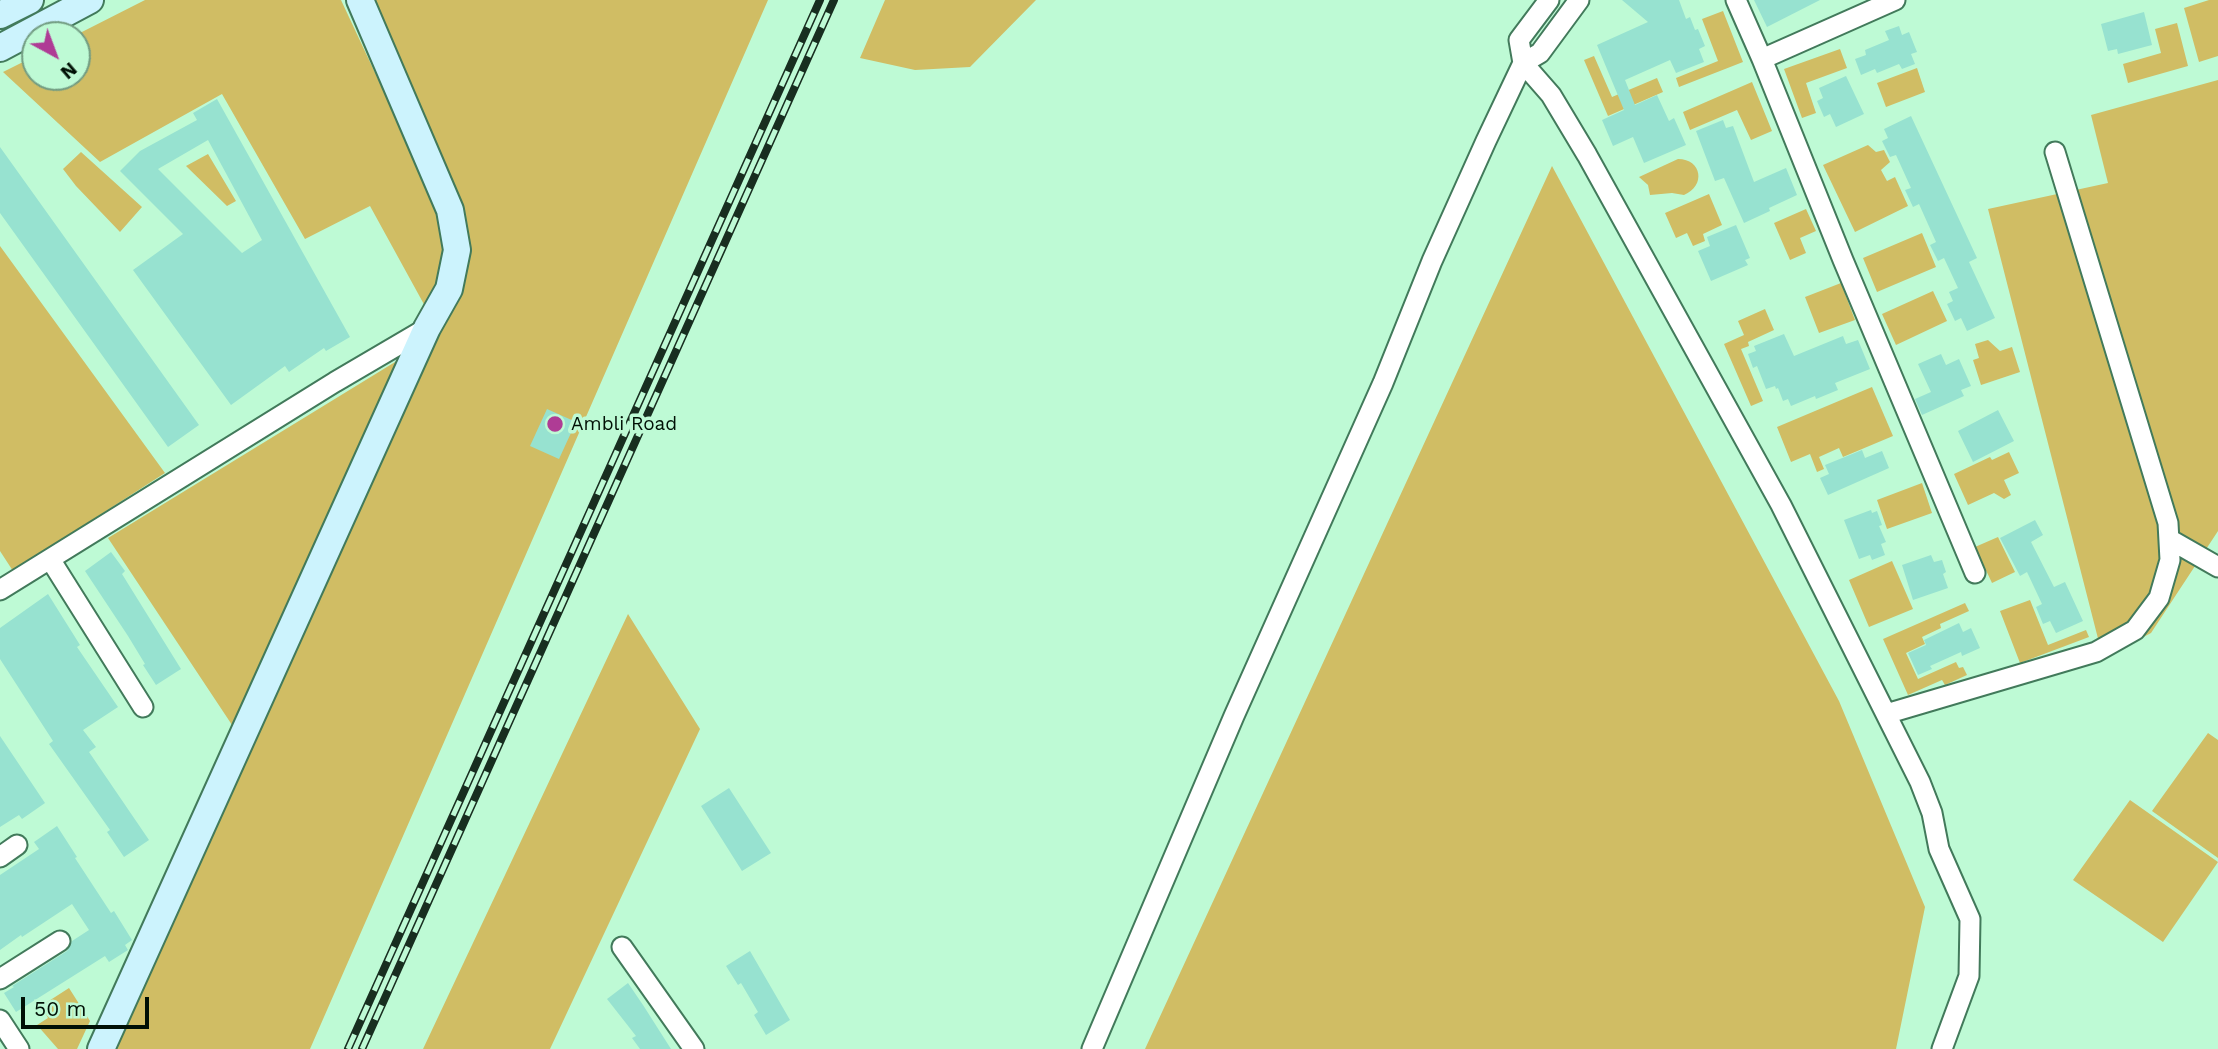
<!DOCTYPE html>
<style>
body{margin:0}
#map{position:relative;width:2218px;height:1049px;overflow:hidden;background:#befad5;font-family:"Work Sans",sans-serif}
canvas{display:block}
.north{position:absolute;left:21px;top:21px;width:70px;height:70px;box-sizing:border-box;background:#befad5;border:2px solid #729c82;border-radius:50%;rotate:139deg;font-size:19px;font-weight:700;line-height:28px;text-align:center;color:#001005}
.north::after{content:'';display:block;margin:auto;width:24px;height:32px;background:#af3c95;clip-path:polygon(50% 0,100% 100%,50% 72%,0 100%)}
.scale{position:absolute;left:21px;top:997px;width:128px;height:32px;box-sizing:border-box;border:4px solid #001005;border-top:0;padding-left:9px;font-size:21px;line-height:24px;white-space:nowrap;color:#001005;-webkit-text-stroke:5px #befad5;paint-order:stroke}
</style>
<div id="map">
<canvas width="2218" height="1049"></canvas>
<div class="north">N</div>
<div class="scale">50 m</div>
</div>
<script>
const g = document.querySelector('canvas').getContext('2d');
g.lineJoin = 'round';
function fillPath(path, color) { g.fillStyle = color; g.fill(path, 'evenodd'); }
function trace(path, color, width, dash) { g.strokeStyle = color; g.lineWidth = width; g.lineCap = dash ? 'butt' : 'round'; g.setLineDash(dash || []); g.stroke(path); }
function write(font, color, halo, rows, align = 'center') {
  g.font = font + ' "Work Sans",sans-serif'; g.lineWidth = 7; g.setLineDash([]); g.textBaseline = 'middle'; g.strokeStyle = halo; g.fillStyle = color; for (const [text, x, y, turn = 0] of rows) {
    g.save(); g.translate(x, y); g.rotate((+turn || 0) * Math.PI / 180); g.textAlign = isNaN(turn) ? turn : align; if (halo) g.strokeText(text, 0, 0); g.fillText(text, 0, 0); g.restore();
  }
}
fillPath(new Path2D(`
 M 145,0 L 341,0 L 441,214 L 447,250 L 439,286 L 426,308 L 370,206 L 305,239 L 222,94 L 100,162 L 3,72 L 35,56 L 35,77 L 77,77 L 76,35 Z
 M 370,0 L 768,0 L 310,1049 L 105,1049 L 459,251 Z
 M 885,0 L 1036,0 L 970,67 L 915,70 L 860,58 Z
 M 2209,0 L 2218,0 L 2218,56 L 2199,62 L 2184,8 Z
 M 1723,11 L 1743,62 L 1679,87 L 1676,78 L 1718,61 L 1702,19 Z
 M 2177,23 L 2188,66 L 2128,83 L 2123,64 L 2161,53 L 2155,29 Z
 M 1840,49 L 1847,68 L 1806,83 L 1816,113 L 1802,118 L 1784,69 Z
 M 1594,56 L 1612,97 L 1657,78 L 1663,92 L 1608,116 L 1584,60 Z
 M 1917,68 L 1925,92 L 1886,107 L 1877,83 Z
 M 2218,80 L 2218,531 L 2151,633 L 2103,658 L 1988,209 L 2108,183 L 2091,115 Z
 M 1752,82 L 1772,131 L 1751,140 L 1737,110 L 1690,130 L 1683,112 Z
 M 1868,145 L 1876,152 L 1884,150 L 1890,162 L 1881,170 L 1887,181 L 1895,177 L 1908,206 L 1855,232 L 1823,165 Z
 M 81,152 L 142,207 L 120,232 L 76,186 L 63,169 Z
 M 208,154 L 236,201 L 227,206 L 186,166 Z
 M 1678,159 C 1702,159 1706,186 1684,195 L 1672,193 L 1650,195 L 1648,185 L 1639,177 Z
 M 1552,166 L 1839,701 L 1925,907 L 1896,1049 L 1145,1049 Z
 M 1709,194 L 1722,225 L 1703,234 L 1705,241 L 1693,246 L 1687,233 L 1676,238 L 1665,213 Z
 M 1806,209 L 1816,231 L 1800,238 L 1806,253 L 1790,260 L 1774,223 Z
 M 1922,233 L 1936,267 L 1877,292 L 1863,258 Z
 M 0,246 L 165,473 L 13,571 L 0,551 Z
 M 1841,283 L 1855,320 L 1819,333 L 1805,297 Z
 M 1933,291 L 1947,321 L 1896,345 L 1882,314 Z
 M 1765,309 L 1774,330 L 1748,342 L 1749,346 L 1741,349 L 1763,401 L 1751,406 L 1724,344 L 1744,335 L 1738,321 Z
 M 1988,340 L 2000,351 L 2012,347 L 2020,372 L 1981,385 L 1973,360 L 1979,358 L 1975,344 Z
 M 400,359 L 236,731 L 108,538 Z
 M 1872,387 L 1893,436 L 1843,457 L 1839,448 L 1819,457 L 1824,469 L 1817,472 L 1810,454 L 1791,462 L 1777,427 Z
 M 2009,452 L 2019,473 L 2004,480 L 2011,495 L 2004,499 L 1994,493 L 1968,505 L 1954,474 L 1990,457 L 1992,460 Z
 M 1922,483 L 1932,513 L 1887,529 L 1877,500 Z
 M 1998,537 L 2015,572 L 1992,583 L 1975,547 Z
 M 1892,561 L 1913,609 L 1869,627 L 1849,580 Z
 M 2030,600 L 2048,645 L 2086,630 L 2089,637 L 2020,663 L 2000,611 Z
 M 1965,603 L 1969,611 L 1940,624 L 1941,628 L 1922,637 L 1925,644 L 1906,653 L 1918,679 L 1956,662 L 1959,668 L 1963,667 L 1967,675 L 1945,685 L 1942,680 L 1908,695 L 1883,639 Z
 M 628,614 L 700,729 L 550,1049 L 423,1049 Z
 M 2208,733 L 2218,740 L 2218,858 L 2152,811 Z
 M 2130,800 L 2218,862 L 2163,942 L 2073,880 Z
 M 69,988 L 90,1021 L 77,1049 L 58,1049 L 37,1025 L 48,1018 L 41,1006 Z`), '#d0bd64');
fillPath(new Path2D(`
 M 1622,0 L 1679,0 L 1686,19 L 1690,17 L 1695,30 L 1698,29 L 1705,46 L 1699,49 L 1704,62 L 1676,73 L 1670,60 L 1625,80 L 1635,105 L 1657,95 L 1669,121 L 1674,118 L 1686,145 L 1644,163 L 1633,137 L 1613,146 L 1602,120 L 1624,110 L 1597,45 L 1648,22 Z
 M 1754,0 L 1820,0 L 1767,27 Z
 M 2144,12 L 2152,45 L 2118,54 L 2117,49 L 2108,51 L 2101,24 Z
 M 1899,26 L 1902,35 L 1909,32 L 1917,52 L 1911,54 L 1915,64 L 1902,69 L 1899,64 L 1877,73 L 1875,69 L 1861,75 L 1855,59 L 1866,55 L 1865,50 L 1889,40 L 1885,31 Z
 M 1846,76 L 1864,114 L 1836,127 L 1830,114 L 1824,117 L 1817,101 L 1823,98 L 1819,88 Z
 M 217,99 L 350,337 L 326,351 L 324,348 L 289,372 L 285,366 L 231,405 L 133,270 L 183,234 L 120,171 L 140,151 L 197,120 L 193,113 ZM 208,140 L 262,240 L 242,253 L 158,169 Z
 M 1911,116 L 1977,258 L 1969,262 L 1995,318 L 1967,331 L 1961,318 L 1955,321 L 1947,304 L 1953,301 L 1949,292 L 1958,288 L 1944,258 L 1938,261 L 1930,245 L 1936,242 L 1919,204 L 1913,207 L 1905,190 L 1911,188 L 1896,155 L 1890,157 L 1882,141 L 1888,138 L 1884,129 Z
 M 1723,120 L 1726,128 L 1733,126 L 1754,182 L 1786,168 L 1797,195 L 1769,208 L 1770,211 L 1744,223 L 1724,178 L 1715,181 L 1696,131 Z
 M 0,147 L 199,425 L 168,447 L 0,213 Z
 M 1736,225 L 1750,258 L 1745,260 L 1748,265 L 1711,281 L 1698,251 L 1710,246 L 1707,237 Z
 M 1784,334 L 1794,356 L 1843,336 L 1846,344 L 1858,340 L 1870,369 L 1835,383 L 1838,390 L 1816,399 L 1815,396 L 1791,406 L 1788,399 L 1783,401 L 1778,388 L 1776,389 L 1775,386 L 1766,389 L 1757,366 L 1753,368 L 1748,354 L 1756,351 L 1754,346 Z
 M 1941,354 L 1946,365 L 1959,359 L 1971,386 L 1961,390 L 1964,396 L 1922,415 L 1915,399 L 1931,392 L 1918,364 Z
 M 547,409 L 576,422 L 559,459 L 530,446 Z
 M 1998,410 L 2014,441 L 1973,462 L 1958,431 Z
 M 1862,450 L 1865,458 L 1882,451 L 1889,468 L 1828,495 L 1820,478 L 1829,474 L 1825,465 Z
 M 1871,510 L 1872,513 L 1877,511 L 1882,525 L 1879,526 L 1886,542 L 1881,544 L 1885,555 L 1872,560 L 1870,555 L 1859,559 L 1844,520 Z
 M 2035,520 L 2043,535 L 2031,542 L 2054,587 L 2065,582 L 2083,621 L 2056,633 L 2050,621 L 2043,624 L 2036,607 L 2042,604 L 2027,572 L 2020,576 L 2000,538 Z
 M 111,552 L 125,571 L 122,574 L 181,669 L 156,685 L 143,665 L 145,664 L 128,636 L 85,571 Z
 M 1931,555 L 1934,562 L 1942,560 L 1946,572 L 1943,574 L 1948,588 L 1913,600 L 1902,565 Z
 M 48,594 L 80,645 L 77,647 L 118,707 L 83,730 L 96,747 L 89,752 L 149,840 L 124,857 L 107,832 L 110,830 L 49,744 L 53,741 L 0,659 L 0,628 Z
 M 1959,623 L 1963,632 L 1971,628 L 1980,648 L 1962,656 L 1961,652 L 1930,666 L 1932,669 L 1918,675 L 1908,653 L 1926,645 L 1924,640 Z
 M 0,736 L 45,803 L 22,819 L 19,815 L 0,827 Z
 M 729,788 L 771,853 L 742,871 L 701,806 Z
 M 57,826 L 77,857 L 75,858 L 111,913 L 114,911 L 132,940 L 125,945 L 128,950 L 109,962 L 105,956 L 16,1012 L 4,993 L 14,987 L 12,986 L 67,951 L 72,941 L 89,930 L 72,904 L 22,937 L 21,935 L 0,950 L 0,875 L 39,849 L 34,842 Z
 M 750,951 L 790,1020 L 766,1035 L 754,1015 L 758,1012 L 741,983 L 738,985 L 726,966 Z
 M 628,983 L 643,1005 L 671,1049 L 640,1049 L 632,1038 L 636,1036 L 607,999 Z`), '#97e2d0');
const street = new Path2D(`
 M 1549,0 L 1519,40 L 1523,63 L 1551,95 L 1587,155 L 1781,505 L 1920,782 L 1932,813 L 1939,849 L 1970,919 L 1969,976 L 1942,1049
 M 1736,0 L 1762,59 L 1895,0
 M 1762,59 L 1843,260 L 1975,573
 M 2169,539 L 2218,567
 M 50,559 L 143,707
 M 0,590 L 335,382 L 427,328
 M 1886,714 L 2096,652 L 2135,630 L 2159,598 L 2170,560 L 2168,523 L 2055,152
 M 0,857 L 17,845
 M 622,947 L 694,1049
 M 0,979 L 60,941
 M 0,1020 L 19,1049
 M 1092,1049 L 1234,716 L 1383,383 L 1432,261 L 1486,141 L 1523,63 L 1540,53 L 1579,0`);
const secondary = new Path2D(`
 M 0,15 L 30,0
 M 0,48 L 90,0
 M 101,1049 L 427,328 L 449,289 L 457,250 L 450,210 L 360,0`);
trace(street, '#427a5b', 23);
trace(secondary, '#427a5b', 30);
trace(street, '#fff', 19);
trace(secondary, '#ccf3fd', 26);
const rail = new Path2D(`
 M 348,1049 L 820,0
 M 362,1049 L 834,0`);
trace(rail, '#182e20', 8);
trace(rail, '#befad5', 5, [16]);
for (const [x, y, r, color] of [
 [555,424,9,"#af3c95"]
]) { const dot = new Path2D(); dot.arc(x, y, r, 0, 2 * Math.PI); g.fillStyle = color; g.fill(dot); trace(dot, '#befad5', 2.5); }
write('19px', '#001005', '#befad5', [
 ["Ambli Road",571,424]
], 'left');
</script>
